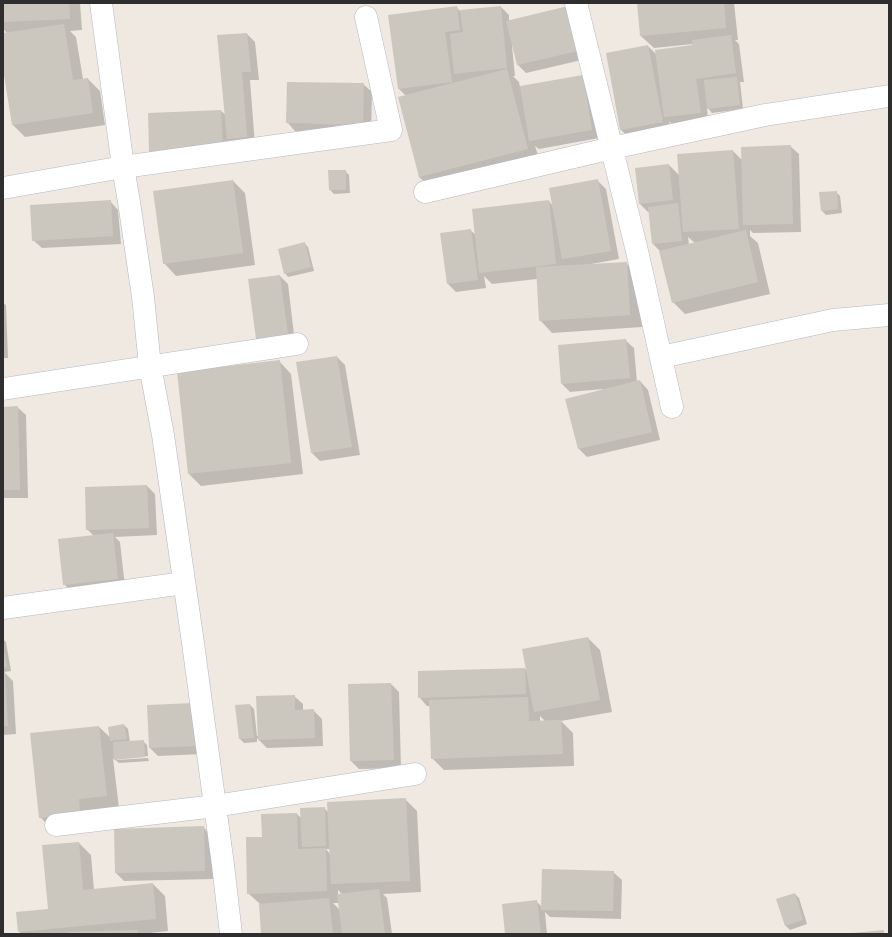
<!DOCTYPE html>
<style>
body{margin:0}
#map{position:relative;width:892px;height:937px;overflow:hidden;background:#efe9e1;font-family:"Sofia Sans Condensed",sans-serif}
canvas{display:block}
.frame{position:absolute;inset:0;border:4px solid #2e2e2e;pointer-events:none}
</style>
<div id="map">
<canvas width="892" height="937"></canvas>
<div class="frame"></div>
</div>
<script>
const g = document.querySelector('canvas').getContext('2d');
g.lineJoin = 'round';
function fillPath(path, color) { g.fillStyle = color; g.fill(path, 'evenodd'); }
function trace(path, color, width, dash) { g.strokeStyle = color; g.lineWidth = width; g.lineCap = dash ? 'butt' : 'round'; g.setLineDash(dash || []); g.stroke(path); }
fillPath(new Path2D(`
 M 3,3 L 80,3 L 82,30 L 70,31 L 76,37 L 83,79 L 88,79 L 100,91 L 105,125 L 25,137 L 13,125 L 3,62 L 3,34 L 7,33 L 3,29 Z
 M 638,3 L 734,3 L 738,40 L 735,40 L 739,44 L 744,82 L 740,82 L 743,109 L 712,113 L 707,107 L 708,121 L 673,125 L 669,121 L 671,130 L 630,138 L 621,130 L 607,54 L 648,46 L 657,55 L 693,46 L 693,44 L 654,48 L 641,36 Z
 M 456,7 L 460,11 L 501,7 L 509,15 L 509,21 L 567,8 L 586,59 L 526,73 L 518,65 L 513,46 L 512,46 L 515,76 L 513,76 L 519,82 L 520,87 L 582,77 L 591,85 L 599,138 L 539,149 L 535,146 L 540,161 L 432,189 L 419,177 L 406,96 L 398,88 Z
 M 247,34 L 255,42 L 259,80 L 250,80 L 255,145 L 158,160 L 150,151 L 221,111 L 226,115 L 218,36 Z
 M 363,84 L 372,92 L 371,133 L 295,131 L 287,122 Z
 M 790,146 L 799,154 L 801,232 L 753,233 L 750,230 L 750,236 L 758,243 L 770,294 L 685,314 L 673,302 L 660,251 L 653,244 L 650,212 L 648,212 L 640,204 L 636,169 L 669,165 L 680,176 L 733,151 L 743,161 ZM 688,237 L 695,243 L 689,245 Z
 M 345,171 L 349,175 L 350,193 L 334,194 L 330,190 Z
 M 597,180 L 606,189 L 619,259 L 591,264 L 591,265 L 626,263 L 639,275 L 642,327 L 552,333 L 540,320 L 537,279 L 492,284 L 484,276 L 486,288 L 456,292 L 448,284 L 470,230 L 476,235 L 549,201 L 553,206 Z
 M 233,181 L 245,193 L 255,265 L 176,276 L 164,263 Z
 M 836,192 L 840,196 L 842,213 L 826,215 L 822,211 Z
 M 110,201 L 118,210 L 121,244 L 42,248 L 33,240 Z
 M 304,243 L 308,247 L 314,271 L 288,277 L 285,273 Z
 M 280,276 L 288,284 L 295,343 L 265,346 L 256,338 Z
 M 3,303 L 6,305 L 8,358 L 3,358 Z
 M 625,340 L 634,348 L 637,382 L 640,381 L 648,390 L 660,440 L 587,457 L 579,449 L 603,389 L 570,392 L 562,384 Z
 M 337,357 L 345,365 L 360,455 L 320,461 L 312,453 L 297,363 Z
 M 279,361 L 291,374 L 303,474 L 201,486 L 189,474 Z
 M 17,407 L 26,415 L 28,498 L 3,498 L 3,408 Z
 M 147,486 L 155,494 L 157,535 L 115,537 L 120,542 L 125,587 L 73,593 L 64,584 L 94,536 L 87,529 Z
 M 588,638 L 600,650 L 612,712 L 561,721 L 573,733 L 574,766 L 444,770 L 432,758 L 430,706 L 427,706 L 419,697 L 419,672 L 525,669 L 528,671 ZM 540,716 L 545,721 L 540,721 Z
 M 3,639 L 6,642 L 11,671 L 4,672 L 13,681 L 16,734 L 3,735 Z
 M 391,684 L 399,692 L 401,768 L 359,769 L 351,761 L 349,685 Z
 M 294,696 L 303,704 L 303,711 L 313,710 L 322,719 L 323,746 L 267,748 L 257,738 L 257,742 L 244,743 L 240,739 L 250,705 L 254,709 L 257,736 L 258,736 Z
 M 194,704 L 204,754 L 158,756 L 150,748 Z
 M 124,725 L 128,729 L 130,742 L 143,741 L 147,745 L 148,756 L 117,758 L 117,760 L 148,758 L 149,761 L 119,763 L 113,758 L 119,808 L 52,829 L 40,817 L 31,734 L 99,727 L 111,738 Z
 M 405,799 L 417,811 L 421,892 L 383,894 L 387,898 L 392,934 L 262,934 L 260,904 L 248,893 L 263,838 L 297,814 L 301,818 L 324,808 L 328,812 ZM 326,849 L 330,849 L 330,854 ZM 338,890 L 343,895 L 338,895 ZM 333,903 L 339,903 L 340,910 Z
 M 203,827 L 212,836 L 213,879 L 124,881 L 116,873 L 115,830 Z
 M 79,843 L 91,855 L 94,890 L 153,884 L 165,896 L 168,931 L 141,934 L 21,934 L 19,931 L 49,910 Z
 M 613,872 L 622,880 L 621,919 L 550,917 L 545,912 L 547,934 L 506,934 L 536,901 L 542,907 Z
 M 795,894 L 799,898 L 807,924 L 790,930 L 786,926 L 778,900 Z`), '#0003');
fillPath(new Path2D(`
 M 3,3 L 69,3 L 70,19 L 3,22 Z
 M 637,3 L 724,3 L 726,28 L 640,36 Z
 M 457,6 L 460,30 L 445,32 L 452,82 L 398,89 L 388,15 Z
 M 501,6 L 507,68 L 454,74 L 450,34 L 463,32 L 460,10 Z
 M 568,6 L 578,51 L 517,65 L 506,21 Z
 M 64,24 L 73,80 L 88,78 L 93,113 L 12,125 L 3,69 L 3,33 Z
 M 247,33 L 251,72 L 242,72 L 247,137 L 227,139 L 217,35 Z
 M 731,35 L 736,73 L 696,79 L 701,113 L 664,117 L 655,50 L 692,45 L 692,40 Z
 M 648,45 L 663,122 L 620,130 L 606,53 Z
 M 507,69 L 528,149 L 419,177 L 398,97 Z
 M 583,75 L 592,130 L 529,141 L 520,86 Z
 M 737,77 L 740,105 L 707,109 L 704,80 Z
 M 287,82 L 364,83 L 363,125 L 286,123 Z
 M 221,110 L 223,149 L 149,152 L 148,113 Z
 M 791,145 L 793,224 L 743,225 L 741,147 Z
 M 733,150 L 739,229 L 683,232 L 677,154 Z
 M 669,164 L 673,200 L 639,204 L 635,168 Z
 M 328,170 L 346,170 L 346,190 L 329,190 Z
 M 598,179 L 611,251 L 562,259 L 549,188 Z
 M 233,180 L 243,253 L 163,264 L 153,191 Z
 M 837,191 L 838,209 L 821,211 L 819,192 Z
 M 111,200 L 113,236 L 32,241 L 30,205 Z
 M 549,200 L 556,264 L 479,273 L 472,209 Z
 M 678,203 L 682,241 L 652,244 L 648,207 Z
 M 471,229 L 478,280 L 447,284 L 440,233 Z
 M 746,230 L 758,282 L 672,303 L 659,251 Z
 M 305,242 L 311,267 L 284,274 L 278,249 Z
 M 627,262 L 630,315 L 539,321 L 536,267 Z
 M 280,275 L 288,335 L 256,339 L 248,279 Z
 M 626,339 L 630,378 L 561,384 L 558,345 Z
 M 337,356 L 352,447 L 311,453 L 296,362 Z
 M 280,360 L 291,463 L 188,474 L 177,372 Z
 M 640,380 L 652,432 L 578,449 L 565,399 Z
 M 18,406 L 20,490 L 3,490 L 3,407 Z
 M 147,485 L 149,528 L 86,530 L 85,487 Z
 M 113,533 L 118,579 L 63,585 L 58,539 Z
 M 588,637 L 600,700 L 534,712 L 522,649 Z
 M 3,646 L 7,667 L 3,668 Z
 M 525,668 L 526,694 L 418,698 L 418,671 Z
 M 3,671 L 5,671 L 8,726 L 3,726 Z
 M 391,683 L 394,760 L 350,761 L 348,684 Z
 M 295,695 L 295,710 L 314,709 L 315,738 L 258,740 L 256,696 Z
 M 528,697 L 529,721 L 561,720 L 563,754 L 431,759 L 429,700 Z
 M 194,703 L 196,746 L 149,748 L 147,705 Z
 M 250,704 L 254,738 L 239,739 L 235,705 Z
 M 124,724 L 127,739 L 110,741 L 108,727 Z
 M 99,726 L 107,796 L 79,799 L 80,814 L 39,818 L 30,733 Z
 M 144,740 L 145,757 L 114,760 L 113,742 Z
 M 406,798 L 410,881 L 331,884 L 327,802 Z
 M 325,807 L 326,846 L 302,847 L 300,808 Z
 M 297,813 L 298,849 L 326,848 L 327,891 L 247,894 L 246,837 L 262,837 L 261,814 Z
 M 204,826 L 205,871 L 115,873 L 114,829 Z
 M 79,842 L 83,890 L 153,883 L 156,919 L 18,932 L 16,912 L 48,909 L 42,845 Z
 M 542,869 L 614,871 L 613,911 L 541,910 Z
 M 379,889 L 385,934 L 342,934 L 337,894 Z
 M 795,893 L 803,920 L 785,926 L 776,899 Z
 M 329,898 L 333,934 L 261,934 L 259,904 Z
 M 537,900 L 541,934 L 505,934 L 502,904 Z
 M 138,930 L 138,934 L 67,934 L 67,932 Z
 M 884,930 L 884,934 L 852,934 L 852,933 Z`), '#cbc7bf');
const street = new Path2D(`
 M 101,3 L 123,167 L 129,202 L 143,297 L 150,366 L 163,435 L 193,643 L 223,865 L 231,934
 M 576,3 L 637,251 L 672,407
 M 3,188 L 123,167 L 391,130 L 366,17
 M 425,192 L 612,148 L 765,115 L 889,96
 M 661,357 L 833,320 L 889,315
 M 3,389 L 297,344
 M 3,608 L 184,583
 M 56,825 L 215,806 L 415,774`);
trace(street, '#b4b7c1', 23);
trace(street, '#fff', 22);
</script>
